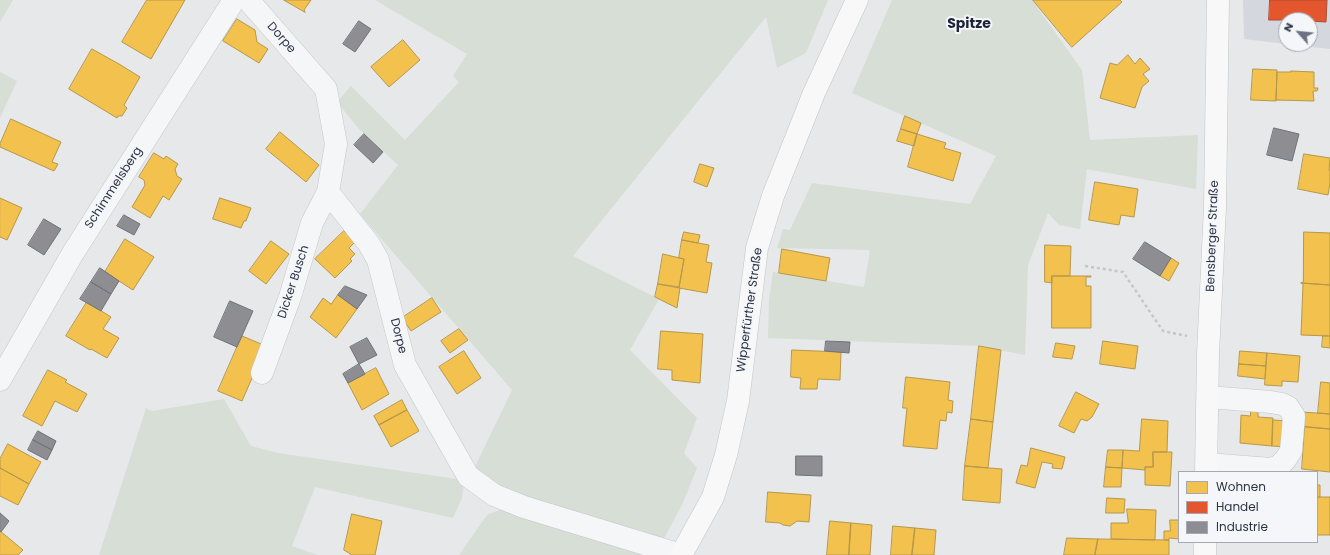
<!DOCTYPE html>
<meta charset="utf-8">
<style>
body{margin:0}
#map{position:relative;width:1330px;height:555px;overflow:hidden;background:#e6e8ea;font-family:Poppins,sans-serif}
canvas{display:block}
.legend{position:absolute;left:1178px;top:471px;width:140px;height:72px;box-sizing:border-box;background:#f4f6f9;border:1px solid #a4a8b1;margin:0;padding:5px 7px;list-style:none;font-size:12px;color:#2b3445}
.legend li{display:flex;align-items:center;gap:8px;height:20px}
.legend b{width:20px;border:1px solid #a4a8b1}
.north{position:absolute;left:1278px;top:12px;width:40px;height:40px;box-sizing:border-box;background:#f4f6f9;border:1px solid #a4a8b1;border-radius:50%;rotate:297deg;font-size:11px;font-weight:700;line-height:16px;text-align:center;color:#2b3445}
.north::after{content:'';display:block;margin:auto;width:14px;height:18px;background:#6c737f;clip-path:polygon(50% 0,100% 100%,50% 72%,0 100%)}
</style>
<div id="map">
<canvas width="1330" height="555"></canvas>
<ul class="legend">
<li><b style="height:11px;background:#f2c14e"></b>Wohnen</li>
<li><b style="height:11px;background:#e4572e"></b>Handel</li>
<li><b style="height:11px;background:#8d8d92"></b>Industrie</li>
</ul>
<div class="north">N</div>
</div>
<script>
const g = document.querySelector('canvas').getContext('2d');
g.lineJoin = 'round';
function fillPath(path, color) { g.fillStyle = color; g.fill(path, 'evenodd'); }
function trace(path, color, width, dash) { g.strokeStyle = color; g.lineWidth = width; g.lineCap = dash ? 'butt' : 'round'; g.setLineDash(dash || []); g.stroke(path); }
function write(font, color, halo, rows, align = 'center') {
  g.font = font + ' Poppins,sans-serif'; g.lineWidth = 4; g.setLineDash([]); g.textBaseline = 'middle'; g.strokeStyle = halo; g.fillStyle = color; for (const [text, x, y, turn = 0] of rows) {
    g.save(); g.translate(x, y); g.rotate((+turn || 0) * Math.PI / 180); g.textAlign = isNaN(turn) ? turn : align; if (halo) g.strokeText(text, 0, 0); g.fillText(text, 0, 0); g.restore();
  }
}
fillPath(new Path2D(`
 M 1243,0 L 1330,0 L 1330,49 L 1287,44 L 1310,44 L 1310,20 L 1286,20 L 1286,44 L 1244,39 Z`), '#d4d7dd');
fillPath(new Path2D(`
 M 0,0 L 13,0 L 0,22 Z
 M 375,0 L 828,0 L 806,53 L 777,68 L 766,17 L 573,256 L 659,299 L 630,350 L 697,418 L 684,453 L 697,468 L 682,505 L 662,542 L 529,504 L 473,471 L 512,390 L 360,214 L 398,165 L 359,129 L 337,102 L 351,86 L 405,140 L 459,82 L 453,76 L 467,54 Z
 M 892,0 L 1032,0 L 1082,70 L 1090,140 L 1198,135 L 1196,189 L 1087,169 L 1080,229 L 1059,225 L 1048,213 L 1028,265 L 1025,355 L 979,346 L 768,338 L 769,301 L 773,272 L 864,287 L 870,250 L 777,248 L 783,229 L 790,230 L 812,183 L 970,204 L 996,156 L 852,93 Z
 M 0,72 L 17,81 L 0,118 Z
 M 224,399 L 251,446 L 278,453 L 464,480 L 462,498 L 453,518 L 315,487 L 292,546 L 318,555 L 99,555 L 146,408 L 152,411 Z
 M 502,509 L 652,555 L 459,555 L 487,515 Z`), '#d6ded6');
const homes = new Path2D(`
 M 147,0 L 185,0 L 151,59 L 122,42 Z
 M 284,0 L 311,0 L 304,10 L 305,12 Z
 M 1033,0 L 1120,0 L 1122,2 L 1072,47 Z
 M 237,19 L 255,30 L 257,42 L 268,49 L 259,63 L 223,41 Z
 M 403,40 L 420,60 L 389,87 L 371,67 Z
 M 92,49 L 119,64 L 140,77 L 124,105 L 127,108 L 122,116 L 118,116 L 117,118 L 69,89 Z
 M 1128,55 L 1135,64 L 1140,58 L 1150,69 L 1143,74 L 1149,81 L 1142,87 L 1135,108 L 1100,98 L 1110,63 L 1117,65 Z
 M 1253,69 L 1277,70 L 1276,101 L 1251,100 Z
 M 1291,71 L 1314,72 L 1314,88 L 1318,88 L 1317,91 L 1313,91 L 1314,101 L 1276,100 L 1277,72 L 1291,72 Z
 M 905,116 L 921,123 L 917,134 L 901,129 Z
 M 11,119 L 61,142 L 52,162 L 58,164 L 54,171 L 0,147 L 0,144 Z
 M 901,129 L 917,134 L 914,146 L 897,141 Z
 M 280,132 L 319,165 L 306,182 L 266,149 Z
 M 917,134 L 946,143 L 944,148 L 961,153 L 953,181 L 908,167 Z
 M 154,153 L 164,159 L 166,156 L 178,164 L 175,169 L 177,176 L 182,179 L 169,200 L 163,196 L 150,218 L 132,207 L 145,185 L 144,180 L 139,177 Z
 M 1304,154 L 1330,158 L 1329,170 L 1330,170 L 1330,183 L 1328,195 L 1298,189 Z
 M 700,164 L 714,168 L 707,187 L 694,182 Z
 M 1095,182 L 1138,189 L 1134,217 L 1121,215 L 1119,225 L 1089,220 Z
 M 0,198 L 22,208 L 7,240 L 0,237 Z
 M 220,198 L 251,208 L 246,221 L 244,221 L 241,228 L 213,219 Z
 M 344,231 L 355,242 L 349,248 L 355,254 L 350,259 L 352,261 L 335,278 L 315,259 Z
 M 684,232 L 700,235 L 698,243 L 682,240 Z
 M 1304,232 L 1330,233 L 1330,285 L 1301,283 L 1303,282 Z
 M 125,239 L 154,257 L 133,290 L 105,272 Z
 M 682,240 L 709,245 L 706,262 L 712,263 L 707,293 L 679,288 L 684,259 L 679,258 Z
 M 271,241 L 289,254 L 266,284 L 249,271 Z
 M 1045,245 L 1071,246 L 1070,276 L 1052,276 L 1052,283 L 1045,282 Z
 M 782,249 L 830,258 L 826,281 L 779,273 Z
 M 663,254 L 684,259 L 679,287 L 658,284 Z
 M 1171,258 L 1179,263 L 1169,281 L 1160,276 Z
 M 1052,276 L 1091,276 L 1091,277 L 1086,277 L 1086,286 L 1091,286 L 1091,328 L 1052,328 Z
 M 1301,283 L 1330,285 L 1330,336 L 1301,335 L 1303,284 Z
 M 658,284 L 680,288 L 677,308 L 655,297 Z
 M 338,295 L 357,309 L 336,338 L 310,317 L 323,298 L 331,304 Z
 M 432,298 L 441,312 L 411,331 L 402,318 Z
 M 87,302 L 111,317 L 103,329 L 119,338 L 107,358 L 91,349 L 90,350 L 66,336 Z
 M 459,329 L 468,340 L 450,353 L 441,341 Z
 M 661,331 L 703,334 L 700,383 L 672,380 L 672,370 L 658,369 Z
 M 242,336 L 266,346 L 242,401 L 218,391 Z
 M 1323,336 L 1330,336 L 1330,348 L 1322,347 Z
 M 1103,341 L 1138,346 L 1135,369 L 1100,364 Z
 M 1056,343 L 1075,346 L 1072,359 L 1053,357 Z
 M 979,346 L 1001,350 L 993,422 L 971,419 Z
 M 792,350 L 841,352 L 840,380 L 818,379 L 817,389 L 800,389 L 801,378 L 791,377 Z
 M 464,351 L 481,378 L 457,394 L 439,367 Z
 M 1240,351 L 1267,353 L 1266,366 L 1239,364 Z
 M 1267,353 L 1300,356 L 1298,382 L 1282,381 L 1282,386 L 1265,385 Z
 M 1239,364 L 1266,366 L 1265,379 L 1238,376 Z
 M 376,368 L 389,394 L 362,410 L 348,383 Z
 M 48,370 L 67,380 L 65,382 L 87,394 L 77,412 L 55,401 L 42,426 L 23,416 Z
 M 906,377 L 950,382 L 948,400 L 953,401 L 952,413 L 947,412 L 946,421 L 940,420 L 937,449 L 903,446 L 907,408 L 903,408 Z
 M 1321,382 L 1330,383 L 1330,414 L 1318,413 Z
 M 1076,392 L 1099,404 L 1092,417 L 1087,421 L 1081,419 L 1074,433 L 1059,426 Z
 M 402,400 L 407,410 L 379,425 L 374,416 Z
 M 407,410 L 419,431 L 391,447 L 379,425 Z
 M 1251,411 L 1258,412 L 1258,417 L 1273,418 L 1272,446 L 1240,443 L 1241,415 L 1250,416 Z
 M 1302,412 L 1330,414 L 1330,429 L 1300,426 Z
 M 971,419 L 993,422 L 988,468 L 965,466 Z
 M 1142,419 L 1168,421 L 1167,452 L 1153,452 L 1153,467 L 1145,467 L 1145,470 L 1122,468 L 1123,450 L 1139,451 Z
 M 1273,420 L 1289,421 L 1288,447 L 1272,446 Z
 M 1305,427 L 1330,429 L 1330,472 L 1302,469 Z
 M 8,444 L 41,462 L 29,484 L 0,468 L 0,459 Z
 M 1031,448 L 1065,457 L 1062,469 L 1052,468 L 1053,464 L 1042,462 L 1035,488 L 1016,483 L 1021,465 L 1027,466 Z
 M 1108,450 L 1123,450 L 1122,468 L 1106,467 Z
 M 1153,452 L 1172,452 L 1170,486 L 1145,485 L 1145,467 L 1153,467 Z
 M 965,466 L 1002,469 L 1000,503 L 963,500 Z
 M 1106,467 L 1122,468 L 1121,487 L 1104,487 Z
 M 0,468 L 29,484 L 18,505 L 0,496 Z
 M 1317,485 L 1320,485 L 1320,497 L 1317,497 Z
 M 768,492 L 811,495 L 809,522 L 797,521 L 790,526 L 783,525 L 780,523 L 766,522 Z
 M 1317,497 L 1330,497 L 1330,535 L 1317,535 Z
 M 1107,498 L 1125,499 L 1124,513 L 1106,513 Z
 M 1127,509 L 1156,510 L 1155,540 L 1111,539 L 1111,523 L 1128,523 Z
 M 352,514 L 382,521 L 375,555 L 352,555 L 344,550 Z
 M 1170,520 L 1179,520 L 1179,539 L 1169,538 L 1169,540 L 1164,540 L 1164,531 L 1170,531 Z
 M 830,521 L 851,523 L 849,555 L 827,555 Z
 M 851,523 L 872,525 L 870,555 L 849,555 Z
 M 893,526 L 915,528 L 912,555 L 891,555 Z
 M 915,528 L 936,530 L 934,555 L 912,555 Z
 M 0,531 L 23,550 L 18,555 L 0,555 Z
 M 1067,538 L 1098,539 L 1095,555 L 1064,555 Z
 M 1098,539 L 1169,540 L 1169,555 L 1095,555 Z`);
fillPath(homes, '#f2c14e');
trace(homes, '#b6974b', 1);
const shops = new Path2D(`
 M 1270,0 L 1327,0 L 1326,22 L 1310,21 L 1310,20 L 1269,20 Z`);
fillPath(shops, '#e4572e');
trace(shops, '#ac4c35', 1);
const industry = new Path2D(`
 M 359,21 L 371,29 L 355,52 L 343,44 Z
 M 1274,128 L 1299,134 L 1292,161 L 1267,155 Z
 M 364,134 L 383,152 L 373,163 L 354,145 Z
 M 124,215 L 140,224 L 134,235 L 117,226 Z
 M 44,219 L 61,229 L 44,255 L 28,245 Z
 M 1145,242 L 1171,258 L 1160,276 L 1133,259 Z
 M 100,268 L 119,281 L 111,294 L 91,282 Z
 M 91,282 L 111,294 L 101,311 L 80,299 Z
 M 345,286 L 367,295 L 357,309 L 338,295 Z
 M 230,301 L 253,311 L 237,347 L 214,337 Z
 M 367,338 L 377,355 L 359,364 L 350,347 Z
 M 826,341 L 850,342 L 849,353 L 825,351 Z
 M 359,364 L 365,374 L 348,383 L 343,374 Z
 M 38,431 L 56,441 L 52,450 L 33,440 Z
 M 33,440 L 52,450 L 47,460 L 28,450 Z
 M 796,456 L 822,456 L 822,476 L 796,475 Z
 M 0,513 L 9,521 L 1,532 L 0,531 Z`);
fillPath(industry, '#8d8d92');
trace(industry, '#70727b', 1);
const minor = new Path2D(`
 M 248,0 L 326,89 L 336,144 L 328,192 L 369,244 L 378,260 L 405,365 L 468,476 L 494,495 L 524,507 L 681,555
 M 262,373 L 290,297 L 312,223 L 328,192
 M 0,380 L 73,253 L 234,0
 M 1207,464 L 1271,469 L 1279,466 L 1285,460 L 1291,451 L 1294,416 L 1288,407 L 1282,404 L 1271,402 L 1208,397`);
const major = new Path2D(`
 M 1206,472 L 1208,354 L 1215,207 L 1218,0
 M 681,555 L 713,497 L 726,455 L 738,401 L 757,248 L 773,196 L 814,93 L 857,0
 M 1205,555 L 1205,542`);
trace(minor, '#c4c6c8', 23);
trace(major, '#c2c5c8', 23);
trace(new Path2D(`
 M 1085,266 L 1123,272 L 1163,331 L 1187,336`), '#c5c6ca', 2.5, [3, 3]);
trace(minor, '#f5f6f7', 22);
trace(major, '#f8f8f8', 22);
write('12px', '#2b3445', '#f4f6f9', [
 ["Dorpe",281,38,49],
 ["Schimmelsberg",114,188,-57],
 ["Bensberger Straße",1213,236,-88],
 ["Dicker Busch",294,282,-72],
 ["Wipperfürther Straße",750,310,-82],
 ["Dorpe",398,336,76]
]);
write('bold 14px', '#1d2536', '#f4f6f9', [
 ["Spitze",969,24]
]);
</script>
